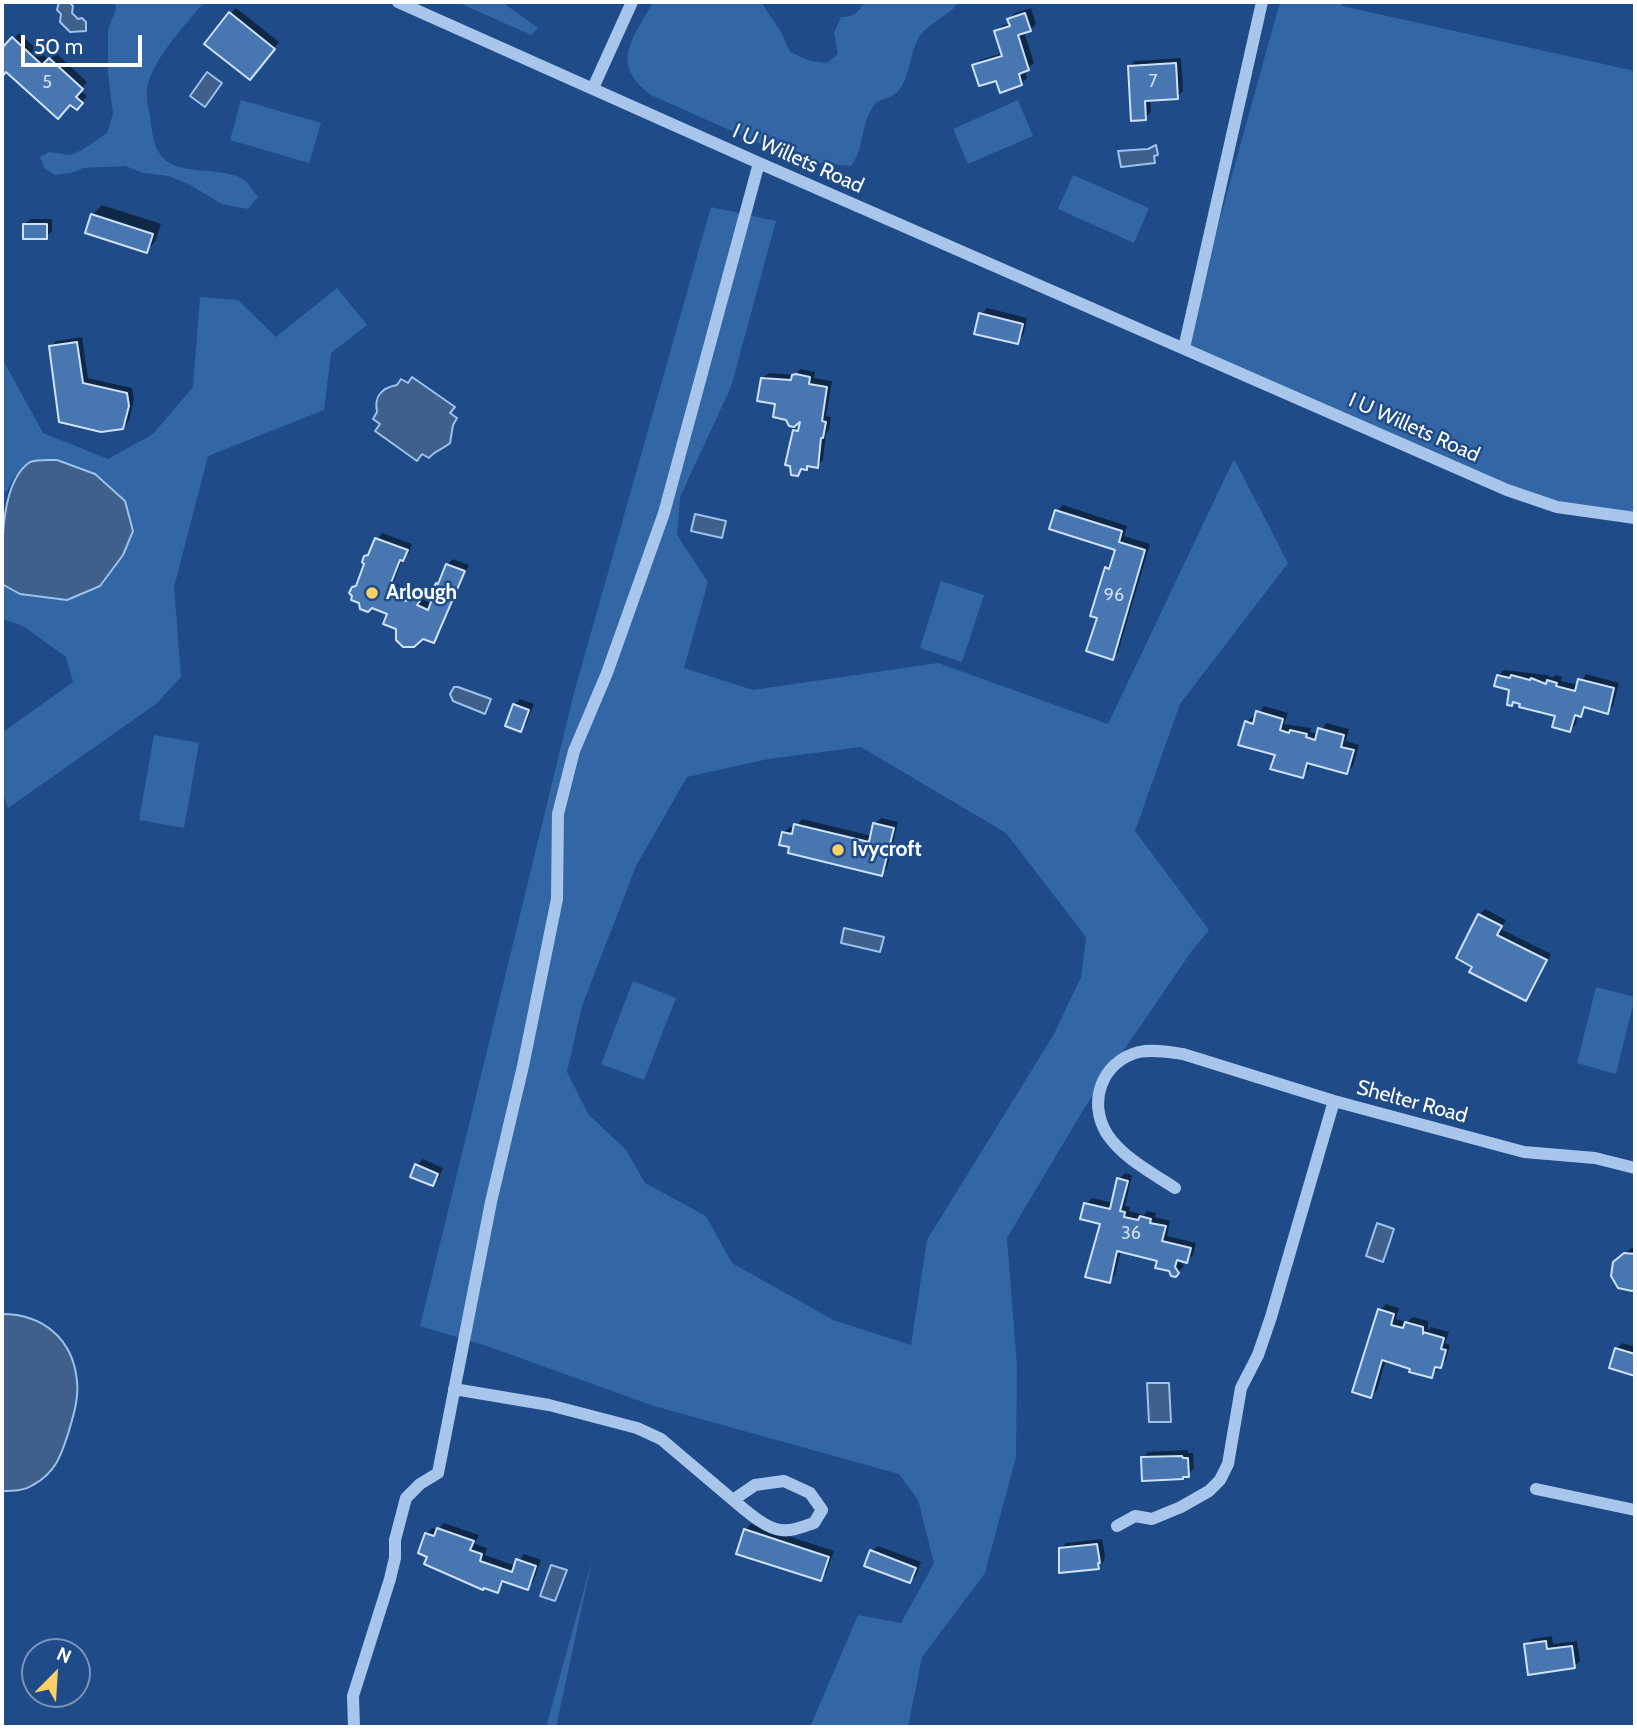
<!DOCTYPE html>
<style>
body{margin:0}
#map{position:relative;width:1637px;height:1729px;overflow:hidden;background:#1f4c88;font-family:Cabin,sans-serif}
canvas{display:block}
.frame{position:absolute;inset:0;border:4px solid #fff;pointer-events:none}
.north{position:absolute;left:21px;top:1638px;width:70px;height:70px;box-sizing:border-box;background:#1f4c88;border:2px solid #7994b8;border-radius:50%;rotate:24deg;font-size:19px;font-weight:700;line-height:28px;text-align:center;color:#fff}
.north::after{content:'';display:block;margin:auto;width:24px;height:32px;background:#f9cf68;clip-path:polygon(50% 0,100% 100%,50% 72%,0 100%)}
.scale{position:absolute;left:21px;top:35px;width:121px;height:32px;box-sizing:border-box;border:4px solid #fff;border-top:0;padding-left:9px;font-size:21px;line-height:24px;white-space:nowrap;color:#fff;-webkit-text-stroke:5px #1f4c88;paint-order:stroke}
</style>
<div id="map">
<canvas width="1637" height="1729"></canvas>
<div class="frame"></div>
<div class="north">N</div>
<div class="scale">50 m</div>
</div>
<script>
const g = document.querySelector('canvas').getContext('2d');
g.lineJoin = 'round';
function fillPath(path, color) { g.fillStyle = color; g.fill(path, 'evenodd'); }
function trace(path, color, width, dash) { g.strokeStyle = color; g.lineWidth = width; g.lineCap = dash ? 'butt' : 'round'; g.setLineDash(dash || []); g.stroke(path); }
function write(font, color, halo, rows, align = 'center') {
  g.font = font + ' Cabin,sans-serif'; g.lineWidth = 5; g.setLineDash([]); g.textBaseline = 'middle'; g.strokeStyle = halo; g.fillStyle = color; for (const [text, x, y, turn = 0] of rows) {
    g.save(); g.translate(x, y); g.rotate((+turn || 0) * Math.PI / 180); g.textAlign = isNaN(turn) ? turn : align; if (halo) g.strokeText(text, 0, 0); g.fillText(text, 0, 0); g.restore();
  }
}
fillPath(new Path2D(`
 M 115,2 L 204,2 C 187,23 148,64 147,91 C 146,102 150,113 151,123 C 153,142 157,159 176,166 C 196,173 229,169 244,180 C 249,184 254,192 258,197 L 248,209 L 222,204 L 192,186 L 169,176 L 144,173 L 125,166 L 84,168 L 71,173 L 55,175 L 44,168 L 40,157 L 49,152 L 70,155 L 82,150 L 107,133 L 113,114 L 108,72 L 108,30 L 116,8 Z
 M 457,2 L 502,2 L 538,28 L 531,35 Z
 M 653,2 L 761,2 L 781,32 L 790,52 L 810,61 L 827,63 L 838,54 L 834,33 L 841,17 C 853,17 859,13 864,2 L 958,2 L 954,8 C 943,18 925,26 918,39 C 909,55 910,82 895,94 C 885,101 877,97 870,112 C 860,132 864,148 851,166 L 799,161 L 651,95 C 609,63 633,39 653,2 Z
 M 1280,2 L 1342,2 L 1342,6 L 1635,71 L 1635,518 L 1557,507 L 1184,348 Z
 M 241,100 L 321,123 L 309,163 L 230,140 Z
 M 1018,100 L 1033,136 L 968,164 L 953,129 Z
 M 1073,175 L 1149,208 L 1134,243 L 1058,209 Z
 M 711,207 L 776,221 L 731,387 L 680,497 L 677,535 L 708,582 L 684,668 L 753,690 L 938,663 L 1108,724 L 1234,459 L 1288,563 L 1180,704 L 1135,831 L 1209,930 L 1191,952 L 1085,1107 L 1007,1238 L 1017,1366 L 1016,1457 L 985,1573 L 922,1657 L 908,1727 L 810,1727 L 858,1615 L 901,1623 L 934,1563 L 918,1500 L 899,1474 L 654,1406 L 484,1345 L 420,1326 L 574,693 ZM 861,747 L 1006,833 L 1086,937 L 1081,977 L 1054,1034 L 927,1240 L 911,1345 L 833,1320 L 732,1263 L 706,1216 L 645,1183 L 626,1150 L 588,1114 L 567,1072 L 582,1006 L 636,866 L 687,777 L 768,759 Z
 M 337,288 L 367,325 L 331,353 L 324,410 L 208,456 L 174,587 L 181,677 L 156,704 L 8,808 L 2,790 L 3,732 L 73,682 L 66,657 L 23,626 L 2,619 L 2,584 L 20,594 L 67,600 L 100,586 L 15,475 L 7,491 L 2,491 L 2,358 L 43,433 L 108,459 L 153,434 L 193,387 L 200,297 L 238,300 L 276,337 Z
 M 941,581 L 984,595 L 962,662 L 920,648 Z
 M 154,735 L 199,743 L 184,828 L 139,820 Z
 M 633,981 L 676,998 L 644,1080 L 601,1064 Z
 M 1596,987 L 1635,997 L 1616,1074 L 1577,1063 Z
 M 592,1560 L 556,1727 L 546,1727 Z`), '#3266a5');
const water = new Path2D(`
 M 59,2 L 69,2 L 73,6 L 72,13 L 78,19 L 82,18 L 86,22 L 86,31 L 70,32 L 60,22 L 61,14 L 57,10 Z
 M 207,72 L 222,83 L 205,107 L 190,96 Z
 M 1156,145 L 1158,155 L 1154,156 L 1155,163 L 1121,167 L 1118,151 L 1148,149 Z
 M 412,377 L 455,407 L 450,413 L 457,418 L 453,425 L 450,443 C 443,449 434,451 429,458 L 422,454 L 417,461 L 375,431 L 380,424 L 373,419 L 377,412 C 374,396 381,388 397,385 L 401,379 L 408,383 Z
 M 57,460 L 95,474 L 125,501 L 133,531 L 123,555 L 100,586 L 67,600 L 20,594 L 2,584 C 2,547 0,482 30,462 C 37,459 50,460 57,460 Z
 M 695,514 L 726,521 L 722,538 L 691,531 Z
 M 454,687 L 458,687 L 491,699 L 485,714 L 453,701 L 450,694 Z
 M 844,928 L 884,937 L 880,952 L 841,943 Z
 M 1377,1223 L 1394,1229 L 1383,1262 L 1366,1256 Z
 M 2,1314 C 43,1314 73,1339 77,1381 C 79,1399 73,1417 68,1434 C 61,1456 55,1473 33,1485 C 24,1491 12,1491 2,1491 Z
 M 1147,1383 L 1169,1383 L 1171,1422 L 1149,1422 Z
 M 551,1565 L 567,1570 L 555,1601 L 540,1596 Z`);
fillPath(water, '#3e608a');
trace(water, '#9cc1ec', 2);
fillPath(new Path2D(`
 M 236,8 L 279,42 L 255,72 L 230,14 Z
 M 1031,8 L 1036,24 L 1031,29 L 1024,32 L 1034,63 L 1025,70 L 1027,78 L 1021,84 L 997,78 L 974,66 L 980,60 L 1003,53 L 996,32 L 1002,26 L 1011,23 L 1009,19 L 1015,13 Z
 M 19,33 L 49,60 L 56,53 L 87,82 L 80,90 L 87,96 L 76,108 L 6,70 L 2,75 L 2,51 Z
 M 1181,58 L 1183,91 L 1177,97 L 1150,98 L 1151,112 L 1145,118 L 1129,67 L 1135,61 Z
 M 102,205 L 161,224 L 155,242 L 146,251 L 92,215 Z
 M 30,219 L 52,219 L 52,231 L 46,237 L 24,225 Z
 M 987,308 L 1027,318 L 1023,336 L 1017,342 L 981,314 Z
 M 82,337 L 88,378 L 132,388 L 134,399 L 129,421 L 123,427 L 51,347 L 56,341 Z
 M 800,369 L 815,372 L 814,378 L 832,381 L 826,416 L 831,417 L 829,430 L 826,433 L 823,460 L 817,466 L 809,465 L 804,468 L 797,474 L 795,431 L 801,425 L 802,419 L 777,403 L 763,378 L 769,373 L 795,375 Z
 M 1063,505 L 1127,526 L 1124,536 L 1150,544 L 1118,652 L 1113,658 L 1099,617 L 1106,568 L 1113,561 L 1117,549 L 1057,511 Z
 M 382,533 L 412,544 L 409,553 L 402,560 L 394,582 L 399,585 L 398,590 L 411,595 L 417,589 L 421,589 L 424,592 L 422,599 L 432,604 L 439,587 L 436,586 L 437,584 L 442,579 L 447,565 L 453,559 L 469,565 L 439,635 L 433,641 L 396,627 L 389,613 L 353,588 L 359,582 L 366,564 L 366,557 Z
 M 1504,670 L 1547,675 L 1552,678 L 1555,675 L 1562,677 L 1561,681 L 1579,685 L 1586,674 L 1619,683 L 1613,706 L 1607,712 L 1587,707 L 1581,715 L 1578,714 L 1576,724 L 1570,730 L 1557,714 L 1514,701 L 1511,704 L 1511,689 L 1498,676 Z
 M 520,699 L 534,704 L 526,724 L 521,730 L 514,705 Z
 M 1264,706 L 1288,713 L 1284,724 L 1311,728 L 1310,732 L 1319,734 L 1326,723 L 1349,729 L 1346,741 L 1359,745 L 1353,766 L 1347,772 L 1311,762 L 1308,770 L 1302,776 L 1247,722 L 1252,717 L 1256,718 Z
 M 881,818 L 898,822 L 887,868 L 882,874 L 791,846 L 784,832 L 790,827 L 795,828 L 802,819 L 872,836 L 875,824 Z
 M 1485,909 L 1506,920 L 1501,929 L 1551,954 L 1532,993 L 1526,999 L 1479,915 Z
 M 423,1159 L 443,1168 L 439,1178 L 433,1184 L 417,1165 Z
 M 1125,1173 L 1132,1175 L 1125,1206 L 1130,1207 L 1129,1211 L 1144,1215 L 1147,1211 L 1156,1213 L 1155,1217 L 1170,1221 L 1167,1236 L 1196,1243 L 1193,1255 L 1187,1261 L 1179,1259 L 1184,1266 L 1175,1275 L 1159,1259 L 1121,1250 L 1115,1275 L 1109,1281 L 1102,1222 L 1086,1204 L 1092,1198 L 1113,1203 L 1119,1179 Z
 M 1632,1248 L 1635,1248 L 1635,1288 L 1625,1289 L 1621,1256 Z
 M 1386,1304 L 1399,1308 L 1396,1319 L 1407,1322 L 1413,1317 L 1428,1321 L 1428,1330 L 1431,1327 L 1449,1332 L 1445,1343 L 1450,1345 L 1446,1360 L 1431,1377 L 1413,1367 L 1386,1359 L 1377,1390 L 1371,1396 L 1380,1310 Z
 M 1622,1343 L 1635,1347 L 1635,1374 L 1611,1367 L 1616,1349 Z
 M 1188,1450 L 1188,1453 L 1193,1453 L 1194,1469 L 1183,1477 L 1142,1458 L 1148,1452 Z
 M 444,1523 L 479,1535 L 475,1544 L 487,1548 L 485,1555 L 516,1566 L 524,1554 L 541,1560 L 533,1582 L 527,1588 L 505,1581 L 497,1591 L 429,1556 L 426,1534 L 432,1528 L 438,1530 Z
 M 751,1524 L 834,1551 L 826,1573 L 820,1579 L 745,1530 Z
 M 1102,1539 L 1105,1555 L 1104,1561 L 1098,1567 L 1060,1549 L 1066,1543 Z
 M 878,1546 L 921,1562 L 916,1576 L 910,1581 L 872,1551 Z
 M 1552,1636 L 1553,1644 L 1577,1641 L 1580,1661 L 1574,1667 L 1526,1645 L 1532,1639 Z`), '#0007');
const building = new Path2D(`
 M 229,12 L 275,49 L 250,80 L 204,44 Z
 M 1025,13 L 1031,31 L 1018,35 L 1029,70 L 1019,74 L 1022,85 L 1000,93 L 996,81 L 979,86 L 972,65 L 1002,56 L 994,31 L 1010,26 L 1007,19 Z
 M 12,37 L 42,65 L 49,58 L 83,89 L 76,97 L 83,103 L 77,110 L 70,105 L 58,119 L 6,72 L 2,77 L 2,48 Z
 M 1176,63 L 1178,99 L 1145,101 L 1146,120 L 1131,121 L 1128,66 Z
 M 91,214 L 153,234 L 147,253 L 85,233 Z
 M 23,224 L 47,224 L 47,239 L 23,239 Z
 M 979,313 L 1023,324 L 1018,344 L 974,334 Z
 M 77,342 L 83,383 L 127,393 L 129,406 L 123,429 L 101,432 L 59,422 L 49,346 Z
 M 796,374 L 810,377 L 809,384 L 827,387 L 822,421 L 826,422 L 823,438 L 821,438 L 818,468 L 807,466 L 807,470 L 801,469 L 798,476 L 791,475 L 790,466 L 785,465 L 793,430 L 798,431 L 800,422 L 794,427 L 789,426 L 786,420 L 773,417 L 775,404 L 757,401 L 761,378 L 791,380 L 792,375 Z
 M 1055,510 L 1122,531 L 1119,542 L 1145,550 L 1113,660 L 1086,651 L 1097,618 L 1090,616 L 1105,567 L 1109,569 L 1115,550 L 1049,529 Z
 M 375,538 L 408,550 L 403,561 L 400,560 L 389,588 L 394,591 L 393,597 L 406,601 L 409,594 L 415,594 L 420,601 L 417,605 L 428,610 L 436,588 L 434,587 L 436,583 L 438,584 L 446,564 L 465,571 L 434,643 L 423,639 L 414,647 L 403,647 L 396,640 L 396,629 L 383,624 L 387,614 L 372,608 L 368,612 L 360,609 L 359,603 L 351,600 L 352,596 L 349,593 L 352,587 L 356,586 L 364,564 L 362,562 L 364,556 L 368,555 Z
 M 1497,675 L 1510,678 L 1511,675 L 1530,680 L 1531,678 L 1546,684 L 1547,680 L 1557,683 L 1556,686 L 1575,691 L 1578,679 L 1614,688 L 1608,714 L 1584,707 L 1581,717 L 1575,715 L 1570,732 L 1552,727 L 1555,716 L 1519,707 L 1520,704 L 1513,702 L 1512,706 L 1507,705 L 1509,690 L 1494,686 Z
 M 513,704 L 529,710 L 521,732 L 505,726 Z
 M 1256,711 L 1283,719 L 1280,730 L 1289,733 L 1290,730 L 1307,734 L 1306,737 L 1315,740 L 1318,728 L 1344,735 L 1341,747 L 1354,750 L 1347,774 L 1307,763 L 1303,778 L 1270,769 L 1275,755 L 1238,745 L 1245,721 L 1253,724 Z
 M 873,823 L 894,828 L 882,876 L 788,853 L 789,847 L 779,845 L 782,832 L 792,834 L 794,824 L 869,842 Z
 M 1478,914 L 1502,926 L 1497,935 L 1547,960 L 1526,1001 L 1469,972 L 1472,967 L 1456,958 Z
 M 415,1164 L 438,1174 L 433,1186 L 410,1177 Z
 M 1117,1178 L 1128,1181 L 1120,1211 L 1125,1212 L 1124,1217 L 1138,1220 L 1140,1216 L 1151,1219 L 1150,1223 L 1166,1226 L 1162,1241 L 1191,1248 L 1187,1263 L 1177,1260 L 1175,1267 L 1179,1273 L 1176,1277 L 1171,1276 L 1169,1271 L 1155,1268 L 1157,1261 L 1117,1251 L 1110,1283 L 1085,1277 L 1100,1224 L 1080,1219 L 1084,1203 L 1110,1209 Z
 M 1624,1253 L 1635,1254 L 1635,1290 L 1632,1291 L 1618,1288 L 1611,1276 L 1613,1262 Z
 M 1378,1309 L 1394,1314 L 1391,1325 L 1403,1328 L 1405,1322 L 1423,1327 L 1423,1334 L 1423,1332 L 1444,1338 L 1441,1349 L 1446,1350 L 1441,1368 L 1435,1367 L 1432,1378 L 1409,1372 L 1410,1369 L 1382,1360 L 1371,1398 L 1352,1392 Z
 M 1615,1348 L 1635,1354 L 1635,1376 L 1609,1368 Z
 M 1182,1456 L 1183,1458 L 1188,1458 L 1189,1477 L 1183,1477 L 1183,1479 L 1142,1481 L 1141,1457 Z
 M 437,1528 L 474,1541 L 470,1550 L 482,1554 L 480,1561 L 512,1572 L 516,1559 L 536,1566 L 528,1590 L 502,1581 L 498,1593 L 484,1588 L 483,1590 L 424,1564 L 427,1557 L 418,1553 L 425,1533 L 434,1536 Z
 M 744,1529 L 829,1557 L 821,1581 L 736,1554 Z
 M 1097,1544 L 1100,1563 L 1098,1563 L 1099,1569 L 1059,1573 L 1059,1548 Z
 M 870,1550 L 916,1568 L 910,1583 L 864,1566 Z
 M 1546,1641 L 1547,1649 L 1572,1646 L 1575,1668 L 1528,1675 L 1524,1644 Z`);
fillPath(building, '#4776b0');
trace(building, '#cde1f8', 2);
trace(new Path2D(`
 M 398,2 L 759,163 L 1507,490 L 1557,507 L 1635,518
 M 593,88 L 632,2
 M 1184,348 L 1262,2
 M 1175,1188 C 1152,1173 1123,1158 1107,1134 C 1087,1102 1102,1061 1139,1052 C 1153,1049 1169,1052 1183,1054 L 1334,1101 L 1524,1152 L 1595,1158 L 1635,1168
 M 454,1389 L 549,1405 L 637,1428 L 661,1439 L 733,1500 L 755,1485 L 784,1481 L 810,1493 L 822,1510 L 814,1523 C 804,1526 792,1532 781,1530 C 766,1529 745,1510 733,1500
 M 1536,1489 L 1635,1510
 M 1117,1526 L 1135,1516 L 1152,1519 L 1181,1507 L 1209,1491 L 1220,1480 L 1228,1464 L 1241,1388 L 1258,1355 L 1271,1317 L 1334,1101
 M 354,1727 L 353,1696 L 390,1579 L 395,1558 L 395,1540 L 406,1498 L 420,1484 L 438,1473 L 491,1202 L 523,1066 L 557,899 L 558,814 L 574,751 L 607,673 L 664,513 L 759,163`), '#a8c6eb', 12);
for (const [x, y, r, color] of [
 [372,593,7,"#f9cf68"],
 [838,850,7,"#f9cf68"]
]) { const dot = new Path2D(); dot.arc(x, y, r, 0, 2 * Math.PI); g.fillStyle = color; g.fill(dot); trace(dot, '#1f4c88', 2.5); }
write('18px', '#d1ddeb', null, [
 ["7",1153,82],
 ["5",47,83],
 ["96",1114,596],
 ["36",1131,1234]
]);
write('21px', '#fff', '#1f4c88', [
 ["I U Willets Road",798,159,24],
 ["I U Willets Road",1414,428,24],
 ["Shelter Road",1412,1102,15]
]);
write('bold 21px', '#fff', '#1f4c88', [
 ["Arlough",386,593],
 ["Ivycroft",852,850]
], 'left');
</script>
